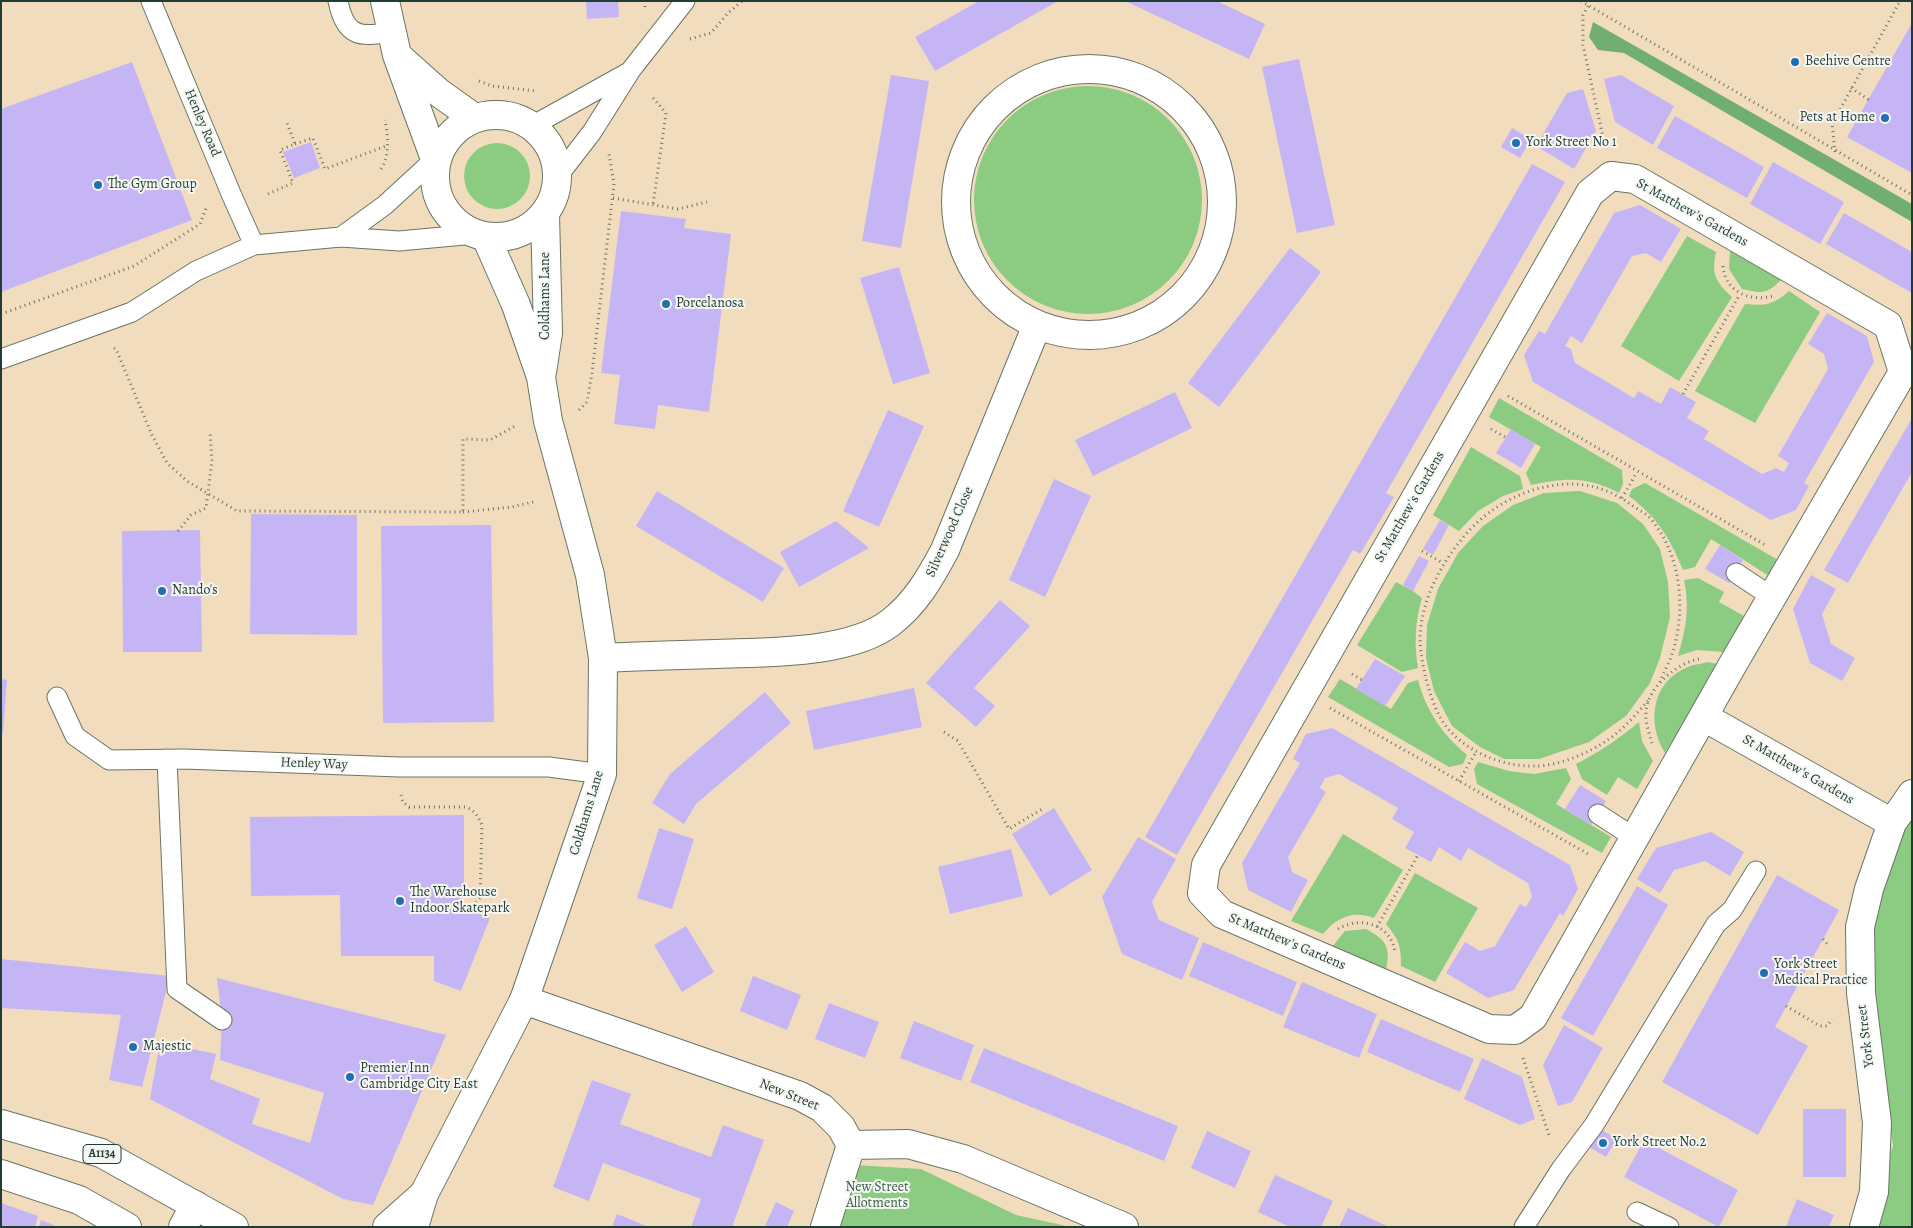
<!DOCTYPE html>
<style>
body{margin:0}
#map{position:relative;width:1913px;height:1228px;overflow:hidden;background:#f2dcbe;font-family:Alegreya,serif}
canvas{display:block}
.frame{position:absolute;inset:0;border:2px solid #1f3d34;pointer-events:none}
</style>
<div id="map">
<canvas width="1913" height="1228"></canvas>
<div class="frame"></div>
</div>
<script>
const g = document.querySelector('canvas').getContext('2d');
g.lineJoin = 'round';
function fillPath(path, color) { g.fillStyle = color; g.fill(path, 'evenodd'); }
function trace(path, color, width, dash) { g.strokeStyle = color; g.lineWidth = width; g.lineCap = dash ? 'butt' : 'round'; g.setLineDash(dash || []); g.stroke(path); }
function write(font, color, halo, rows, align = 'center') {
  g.font = font + ' Alegreya,serif'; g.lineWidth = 4; g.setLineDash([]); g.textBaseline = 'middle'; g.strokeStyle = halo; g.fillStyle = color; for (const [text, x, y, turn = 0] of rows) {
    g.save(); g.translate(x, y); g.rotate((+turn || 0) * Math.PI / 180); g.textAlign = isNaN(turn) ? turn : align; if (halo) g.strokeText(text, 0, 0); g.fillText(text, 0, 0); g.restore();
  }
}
fillPath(new Path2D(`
 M974 200a114 114 0 1 1 228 0a114 114 0 1 1-228 0Z
 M464 176a33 33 0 1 1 66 0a33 33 0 1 1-66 0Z
 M 1687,236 L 1716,252 C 1711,275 1716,282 1732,297 L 1679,381 L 1621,346 Z
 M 1730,251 L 1781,280 C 1766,295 1761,293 1742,289 L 1729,269 Z
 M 1789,291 L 1820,312 L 1755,423 L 1695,391 L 1745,304 C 1765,306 1773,305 1789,291 Z
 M 1499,398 L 1622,470 L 1623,484 L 1619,493 C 1586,476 1566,478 1531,485 L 1526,473 L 1541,447 L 1489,417 Z
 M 1471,447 L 1520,476 L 1523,489 L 1503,496 L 1478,511 L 1459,531 L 1433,515 Z
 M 1645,483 L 1778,560 L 1769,576 L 1711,539 L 1695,567 L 1683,570 C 1670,538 1657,517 1629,496 L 1632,489 Z
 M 1580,491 L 1617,503 L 1643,524 L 1660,549 L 1668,582 L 1670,617 L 1660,658 L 1650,683 L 1626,716 L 1589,742 L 1539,759 L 1504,759 L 1480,747 L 1452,726 L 1434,691 L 1426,658 L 1427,625 L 1438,589 L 1458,553 L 1483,526 L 1513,505 L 1544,493 Z
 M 1698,578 L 1724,592 L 1719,602 L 1744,616 L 1723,652 L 1697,650 L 1678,656 C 1686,628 1690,609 1684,580 Z
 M 1396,582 L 1413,591 L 1422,598 C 1415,622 1414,643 1418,668 L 1402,672 L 1357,645 Z
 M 1708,662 L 1718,664 L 1665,753 C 1646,722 1652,681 1688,667 C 1694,664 1701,664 1708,662 Z
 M 1340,679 L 1391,709 L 1408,683 L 1418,680 C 1426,711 1443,735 1467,755 L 1463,764 L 1449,767 L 1328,697 Z
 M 1639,722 L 1642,741 L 1653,761 L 1637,789 L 1618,777 L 1607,795 L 1582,779 L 1576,764 C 1599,752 1619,739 1639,722 Z
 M 1478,762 L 1509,771 L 1534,774 L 1566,768 L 1571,779 L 1556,804 L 1611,837 L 1602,853 L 1477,784 L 1474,769 Z
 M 1912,809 L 1912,1227 L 1872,1227 L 1879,1190 L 1893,1146 L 1874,1006 L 1874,898 Z
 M 1343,834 L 1403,870 L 1374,918 C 1353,910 1337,917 1323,934 L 1291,921 Z
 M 1415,873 L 1478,908 L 1435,982 L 1401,966 C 1401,945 1399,940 1386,924 Z
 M 1366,929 C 1386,940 1391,946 1386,970 L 1332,947 L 1345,931 Z
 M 854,1165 L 921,1169 L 1016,1215 L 1071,1227 L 837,1227 Z`), '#8bcb82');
fillPath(new Path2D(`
 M 1593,22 L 1912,204 L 1912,222 L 1624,53 L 1598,50 L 1589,37 Z`), '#70af70');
fillPath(new Path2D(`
 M 586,1 L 618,1 L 619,17 L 587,19 Z
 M 979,1 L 1058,1 L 935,71 L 915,37 Z
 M 1125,1 L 1217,1 L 1265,24 L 1249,59 Z
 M 1912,23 L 1912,173 L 1847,137 Z
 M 1299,59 L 1335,225 L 1297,233 L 1262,67 Z
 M 132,62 L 192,220 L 1,292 L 1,109 Z
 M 891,75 L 929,81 L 901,248 L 862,241 Z
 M 1621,75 L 1674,106 L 1653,145 L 1615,122 L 1604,79 Z
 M 1583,89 L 1596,131 L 1574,169 L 1536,146 L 1567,93 Z
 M 1675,116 L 1764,167 L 1747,198 L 1657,148 Z
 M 1512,128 L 1531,139 L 1520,158 L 1501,147 Z
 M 311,142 L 320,168 L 294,178 L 283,152 Z
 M 1773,162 L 1844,202 L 1820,244 L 1750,204 Z
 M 1532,164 L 1565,182 L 1386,493 L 1394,497 L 1375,529 L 1360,554 L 1353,550 L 1177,855 L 1145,837 Z
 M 1640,205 L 1681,229 L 1661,262 L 1646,253 L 1632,256 L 1582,343 L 1571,336 L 1565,346 L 1571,349 L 1575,363 L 1634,398 L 1638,391 L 1661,404 L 1670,387 L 1696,402 L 1687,418 L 1709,431 L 1704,439 L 1762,474 L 1776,468 L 1784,472 L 1789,463 L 1778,456 L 1828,369 L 1824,354 L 1808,344 L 1827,313 L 1867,336 L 1874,362 L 1804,483 L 1809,486 L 1796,510 L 1771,520 L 1533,382 L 1524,355 L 1539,331 L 1545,334 L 1614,213 Z
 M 621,211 L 686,219 L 684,228 L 731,234 L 709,412 L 658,405 L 655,429 L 614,424 L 620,375 L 601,373 Z
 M 1844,213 L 1912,252 L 1912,293 L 1826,244 Z
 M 1290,248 L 1321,272 L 1219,407 L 1188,383 Z
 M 899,267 L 930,373 L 893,384 L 860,278 Z
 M 1175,392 L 1192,428 L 1093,476 L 1075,440 Z
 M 888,410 L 924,426 L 879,527 L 843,511 Z
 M 1912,418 L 1912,472 L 1848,583 L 1824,570 Z
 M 1511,429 L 1535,444 L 1521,468 L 1496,453 Z
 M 1054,479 L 1091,496 L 1045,597 L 1009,580 Z
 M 657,491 L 784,568 L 763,602 L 636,526 Z
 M 251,514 L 357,515 L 357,635 L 250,634 Z
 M 1440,520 L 1449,525 L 1433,555 L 1423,549 Z
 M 836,521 L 869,548 L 799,587 L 780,552 Z
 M 491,525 L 494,722 L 383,723 L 381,526 Z
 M 200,530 L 202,652 L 123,652 L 122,531 Z
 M 1720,545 L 1743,560 L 1729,583 L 1705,569 Z
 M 1419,556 L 1429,561 L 1413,591 L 1403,585 Z
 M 1811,575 L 1836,589 L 1822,614 L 1831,644 L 1855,658 L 1842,681 L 1810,663 L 1793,609 Z
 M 1000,600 L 1030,626 L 974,688 L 995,706 L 976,727 L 926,683 Z
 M 1375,659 L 1405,676 L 1385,706 L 1356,689 Z
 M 1,679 L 7,680 L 3,733 L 1,733 Z
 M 914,688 L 922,727 L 814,750 L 806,711 Z
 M 765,692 L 791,723 L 696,804 L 684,824 L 652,803 L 670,774 Z
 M 1332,728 L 1570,865 L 1578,889 L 1563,916 L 1560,913 L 1514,990 L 1488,998 L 1446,973 L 1465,942 L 1480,951 L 1495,946 L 1520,904 L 1526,907 L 1532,897 L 1528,883 L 1468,848 L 1461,861 L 1439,847 L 1431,862 L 1405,848 L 1414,832 L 1392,819 L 1398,808 L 1339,774 L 1325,778 L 1320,788 L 1326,792 L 1288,857 L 1292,872 L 1308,880 L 1291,912 L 1248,890 L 1242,863 L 1300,763 L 1293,759 L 1306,734 Z
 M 1580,785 L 1606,801 L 1591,825 L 1565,809 Z
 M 1054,808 L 1092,870 L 1050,896 L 1012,834 Z
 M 464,815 L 464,893 L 459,906 L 490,918 L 461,991 L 434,981 L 434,956 L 341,956 L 340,895 L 251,896 L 250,817 Z
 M 659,828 L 694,839 L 672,909 L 637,898 Z
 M 1711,832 L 1744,852 L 1730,876 L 1705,861 L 1674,870 L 1660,893 L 1637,879 L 1656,848 Z
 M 1138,837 L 1176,859 L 1152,902 L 1159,920 L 1199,938 L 1182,980 L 1122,954 L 1102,897 Z
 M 1011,849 L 1023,896 L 950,914 L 938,867 Z
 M 1777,875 L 1839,910 L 1775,1027 L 1808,1046 L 1758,1135 L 1662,1082 Z
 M 1637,886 L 1668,905 L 1593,1036 L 1561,1018 Z
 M 686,926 L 714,972 L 682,992 L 654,945 Z
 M 1203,942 L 1297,982 L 1283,1016 L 1189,976 Z
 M 1,959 L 170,976 L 142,1087 L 109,1080 L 121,1015 L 1,1008 Z
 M 753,976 L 801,995 L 787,1030 L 740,1011 Z
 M 217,978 L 446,1035 L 373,1205 L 343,1199 L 150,1099 L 160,1042 L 216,1054 L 210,1079 L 260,1099 L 252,1124 L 310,1143 L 324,1093 L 220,1060 L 222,1020 Z
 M 1302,982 L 1377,1014 L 1359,1058 L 1283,1027 Z
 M 829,1003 L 879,1022 L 865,1058 L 815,1039 Z
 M 1381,1019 L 1474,1059 L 1460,1092 L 1367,1052 Z
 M 914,1021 L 974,1045 L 961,1081 L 900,1058 Z
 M 1564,1025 L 1603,1048 L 1572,1102 L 1558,1106 L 1543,1065 Z
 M 984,1048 L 1178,1126 L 1164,1161 L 970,1082 Z
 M 1482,1058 L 1522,1077 L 1535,1119 L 1520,1125 L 1464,1099 Z
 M 592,1080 L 631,1094 L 620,1124 L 711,1157 L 723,1125 L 764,1140 L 732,1227 L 691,1227 L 701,1199 L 603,1163 L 589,1201 L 553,1187 Z
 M 1803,1109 L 1846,1109 L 1846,1177 L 1803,1177 Z
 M 1600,1129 L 1617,1139 L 1606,1157 L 1589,1147 Z
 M 1207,1131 L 1251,1151 L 1235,1188 L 1191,1168 Z
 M 1644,1140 L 1738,1190 L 1719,1227 L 1624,1177 Z
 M 1275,1175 L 1333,1201 L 1321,1227 L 1290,1227 L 1258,1212 Z
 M 1797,1199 L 1834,1215 L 1829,1227 L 1786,1227 Z
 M 776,1202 L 794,1211 L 787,1227 L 765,1226 Z
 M 1,1203 L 38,1216 L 35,1227 L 1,1227 Z
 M 1348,1208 L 1389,1227 L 1339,1227 Z
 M 617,1214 L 649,1227 L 612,1227 Z
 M 41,1220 L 51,1224 L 57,1227 L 39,1227 Z`), '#c6b5f5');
const lane = new Path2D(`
 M 151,1 L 232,196 L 254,245
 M 338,1 C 345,36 359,38 390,32
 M 532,126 L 629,72
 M 558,176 L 592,132 L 631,70 L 685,1
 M 341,237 L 385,205 L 435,159
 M 1,359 L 132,312 L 196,271 L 254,245 L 341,237 L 399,241 L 475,234
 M 1736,573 L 1772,597
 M 57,697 L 75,736 L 109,760 L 184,759 L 399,767 L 549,767 L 602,774
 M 167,759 L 177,989 L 222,1020
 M 1598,814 L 1635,838
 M 1637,1212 L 1669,1227
 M 1524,1227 L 1561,1169 L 1594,1125 L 1716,924 L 1732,910 L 1756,871`);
const street = new Path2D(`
 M956 202a133 133 0 1 1 266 0a133 133 0 1 1-266 0Z
 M 1611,176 L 1635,179 L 1888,325 L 1903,372 L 1733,664 L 1533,1017 L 1515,1030 L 1489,1029 L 1222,914 L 1202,893 L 1206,865 L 1590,193 Z
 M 603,658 C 641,656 679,655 717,654 C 767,652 849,654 890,623 C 916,603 930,578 945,550 L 1037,325
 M 1704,717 L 1892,823
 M 524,1000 L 800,1096 L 822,1108 L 841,1127 L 851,1145
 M 851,1145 L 908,1144 L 963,1159 L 1124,1227
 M 183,1227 L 195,1205
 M 825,1227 L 851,1145
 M 1864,1227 L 1874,1192 L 1877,1123 L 1861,993 L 1860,927 L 1869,889 L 1892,823 L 1912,794`);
const secondary = new Path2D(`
 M 385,1 L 397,55 L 435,159
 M 400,58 L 438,92 L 473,117
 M435 176a61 61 0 1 1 122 0a61 61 0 1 1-122 0Z
 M 542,372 L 548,333 L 545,214
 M 387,1227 L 424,1194
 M 414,1227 L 424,1194 L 524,1000 L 602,774 L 603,658 L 590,575 L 548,421 L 541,377 L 516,305 L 486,237`);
const primary = new Path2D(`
 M 1,1124 L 101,1153 L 234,1227
 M 1,1174 L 79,1200 L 127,1227`);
trace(lane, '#697564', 21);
trace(street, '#697564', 30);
trace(secondary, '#697564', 30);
trace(primary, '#697564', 30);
trace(new Path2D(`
 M 645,1 L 645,8
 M 1581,1 L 1912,195
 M 1588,6 L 1583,15 L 1583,45 L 1605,146
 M 690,39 L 711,33 L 727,14 L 742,1
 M 479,81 L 492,86 L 536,91
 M 1851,88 L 1869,100
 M 653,98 L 666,113 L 653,205
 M 295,144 L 313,138 L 325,169 L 386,146
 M 1835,152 L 1832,124 L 1900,1
 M 381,169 C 390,156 388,135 385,120
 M 268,194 L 293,183 L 280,150 L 295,144 L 287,123
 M 613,198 L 678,209 L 707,202
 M 1723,266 C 1725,292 1750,302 1773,296
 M 1,314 L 134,266 L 200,224 L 207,206
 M 114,348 L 116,349 L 152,435 L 167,463 L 187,481 L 237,511 L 463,512 L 463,439 L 490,440 L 517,425
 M 1683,394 L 1740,294
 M 1508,396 L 1767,546
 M 579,410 L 587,402 L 592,373 L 614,184 L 609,154
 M 1491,429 L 1505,437
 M 1622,498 L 1637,472
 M 463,512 L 512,507 L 537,501
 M 178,531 L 191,515 L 206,508 L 212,461 L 210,432
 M 1422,551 L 1443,563
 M 1352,674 L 1362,680
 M 1648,701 C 1636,714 1624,729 1609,739 C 1591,752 1559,766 1536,766 C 1505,767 1471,754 1450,731 C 1437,717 1431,697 1426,679 C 1423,666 1420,651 1420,638 C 1421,602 1439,567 1461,540 C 1488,506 1529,484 1572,484 C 1594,484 1616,493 1633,506 C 1639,510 1645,513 1650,518 C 1680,553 1686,604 1674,648 C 1671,660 1664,671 1660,682
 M 1330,708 L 1590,855
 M 944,732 L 958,741 L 1009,829 L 1044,808
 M 1652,743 C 1649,733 1645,722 1646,712 C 1647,688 1677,663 1699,659
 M 1459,781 L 1476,752
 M 401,795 L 403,802 L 409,807 L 466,807 C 475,811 478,816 482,825 L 480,898 L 469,909
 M 1377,927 L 1418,855
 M 1338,929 C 1361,915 1393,925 1395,954
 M 1823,939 L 1828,945
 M 1786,1006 L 1820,1026 L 1827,1026 L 1832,1019
 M 1523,1058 L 1550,1138`), '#697564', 3, [1, 4]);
trace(lane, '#fff', 19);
trace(street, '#fff', 28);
trace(secondary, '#fff', 28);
trace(primary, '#fff', 28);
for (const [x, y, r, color] of [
 [1795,62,5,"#1f6fb2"],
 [1885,118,5,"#1f6fb2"],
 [1516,143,5,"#1f6fb2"],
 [98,185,5,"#1f6fb2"],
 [666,304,5,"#1f6fb2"],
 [162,591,5,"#1f6fb2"],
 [400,901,5,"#1f6fb2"],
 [1764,973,5,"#1f6fb2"],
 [133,1047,5,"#1f6fb2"],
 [350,1077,5,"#1f6fb2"],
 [1603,1143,5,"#1f6fb2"]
]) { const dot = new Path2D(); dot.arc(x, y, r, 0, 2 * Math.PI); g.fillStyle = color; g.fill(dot); trace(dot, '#f6f6f2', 2); }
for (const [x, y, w] of [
 [102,1154,38]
]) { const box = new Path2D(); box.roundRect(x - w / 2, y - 9.5, w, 19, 4); g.fillStyle = '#f6f6f2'; g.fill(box); trace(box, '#1f3d34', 1); }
write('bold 12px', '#1f3d34', null, [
 ["A1134",102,1154]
]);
write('14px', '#1f3d34', '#f6f6f2', [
 ["Beehive Centre",1805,62],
 ["Pets at Home",1875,118,"right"],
 ["York Street No 1",1526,143],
 ["The Gym Group",108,185],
 ["Porcelanosa",676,304],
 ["Nando's",172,591],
 ["The Warehouse",410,893],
 ["Indoor Skatepark",410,909],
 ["York Street",1774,965],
 ["Medical Practice",1774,981],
 ["Majestic",143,1047],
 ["Premier Inn",360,1069],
 ["Cambridge City East",360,1085],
 ["York Street No.2",1613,1143]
], 'left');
write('14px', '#1f3d34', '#f6f6f2', [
 ["Henley Road",202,123,67],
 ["St Matthew's Gardens",1692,213,29],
 ["Coldhams Lane",546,296,-90],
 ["St Matthew's Gardens",1410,507,-60],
 ["Silverwood Close",950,532,-66],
 ["Henley Way",314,764,2],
 ["St Matthew's Gardens",1798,770,30],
 ["Coldhams Lane",587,813,-73],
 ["St Matthew's Gardens",1287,942,23],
 ["York Street",1866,1036,-97],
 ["New Street",789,1095,22]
]);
write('14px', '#3a6048', '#f6f6f2', [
 ["New Street",877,1188],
 ["Allotments",877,1204]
]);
</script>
